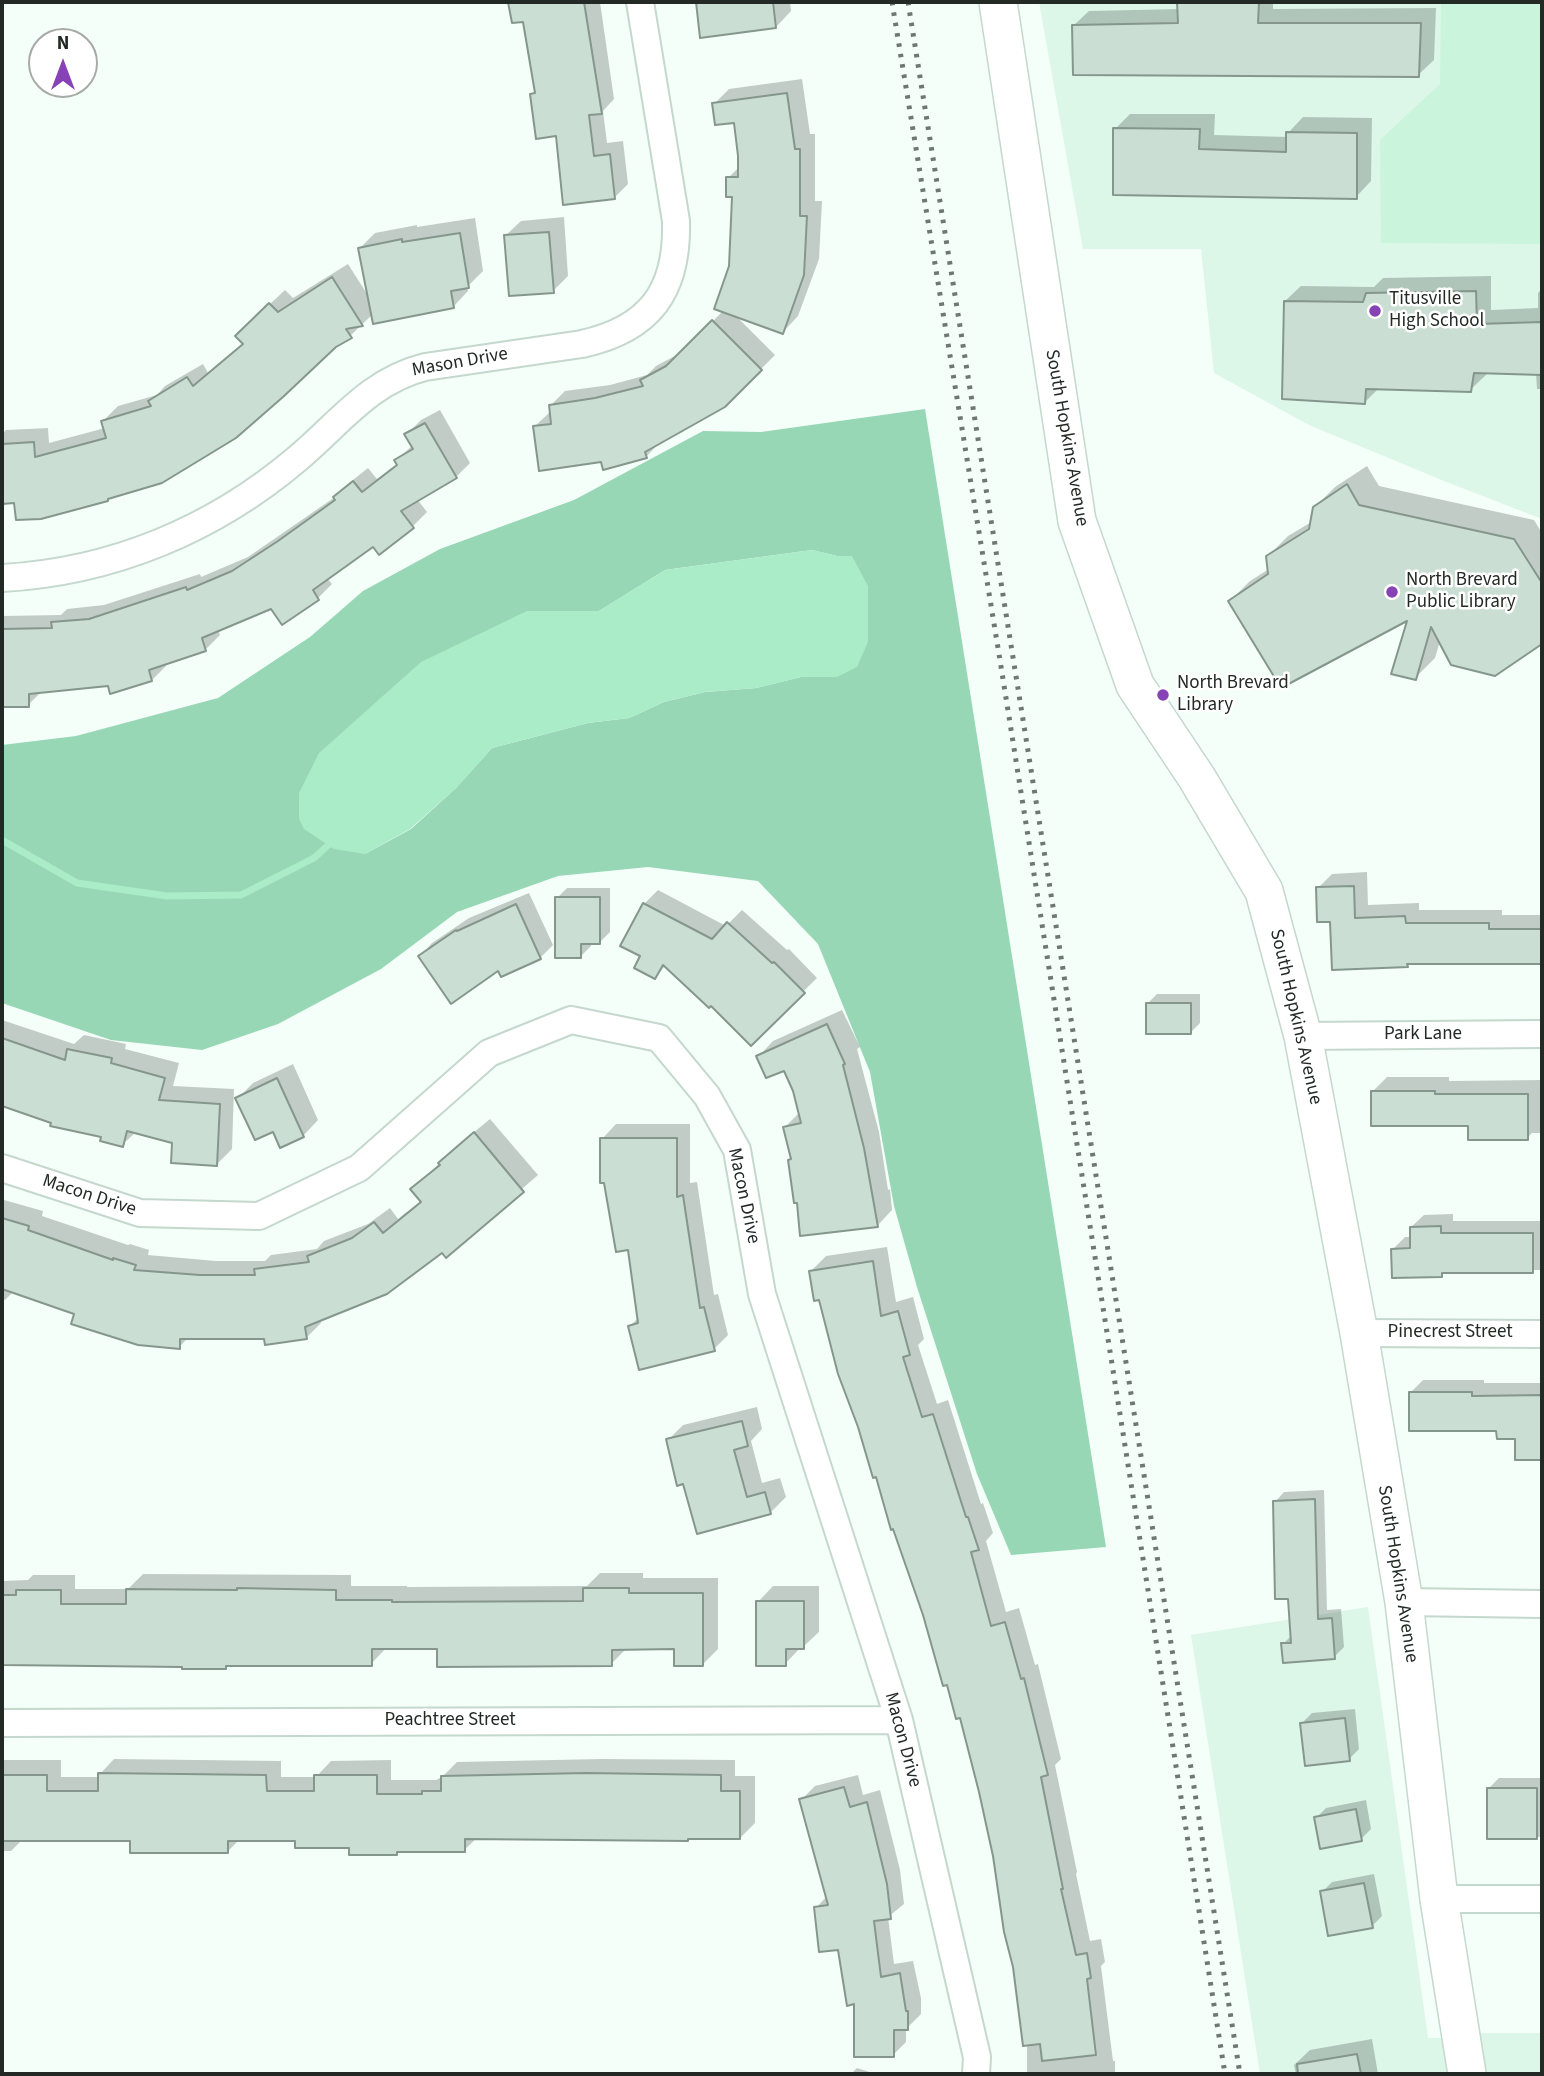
<!DOCTYPE html>
<style>
body{margin:0}
#map{position:relative;width:1544px;height:2076px;overflow:hidden;background:#f3fff8;font-family:"Source Sans 3",sans-serif}
canvas{display:block}
.frame{position:absolute;inset:0;border:4px solid #232a26;pointer-events:none}
.north{position:absolute;left:28px;top:28px;width:70px;height:70px;box-sizing:border-box;background:#fff;border:2px solid #a7aaa8;border-radius:50%;rotate:0deg;font-size:19px;font-weight:700;line-height:28px;text-align:center;color:#232a26}
.north::after{content:'';display:block;margin:auto;width:24px;height:32px;background:#8742b5;clip-path:polygon(50% 0,100% 100%,50% 72%,0 100%)}
</style>
<div id="map">
<canvas width="1544" height="2076"></canvas>
<div class="frame"></div>
<div class="north">N</div>
</div>
<script>
const g = document.querySelector('canvas').getContext('2d');
g.lineJoin = 'round';
function fillPath(path, color) { g.fillStyle = color; g.fill(path, 'evenodd'); }
function trace(path, color, width, dash) { g.strokeStyle = color; g.lineWidth = width; g.lineCap = dash ? 'butt' : 'round'; g.setLineDash(dash || []); g.stroke(path); }
function write(font, color, halo, rows, align = 'center') {
  g.font = font + ' "Source Sans 3",sans-serif'; g.lineWidth = 5; g.setLineDash([]); g.textBaseline = 'middle'; g.strokeStyle = halo; g.fillStyle = color; for (const [text, x, y, turn = 0] of rows) {
    g.save(); g.translate(x, y); g.rotate((+turn || 0) * Math.PI / 180); g.textAlign = isNaN(turn) ? turn : align; if (halo) g.strokeText(text, 0, 0); g.fillText(text, 0, 0); g.restore();
  }
}
fillPath(new Path2D(`
 M 1039,2 L 1542,2 L 1542,519 L 1444,481 L 1309,425 L 1214,373 L 1201,249 L 1083,249 Z
 M 1368,1607 L 1428,2038 L 1449,2038 L 1455,2074 L 1260,2074 L 1191,1635 Z
 M 1474,2033 L 1542,2033 L 1542,2074 L 1480,2074 Z`), '#dcf7e8');
fillPath(new Path2D(`
 M 1441,2 L 1542,2 L 1542,244 L 1381,243 L 1380,140 L 1440,84 Z`), '#cbf4dd');
fillPath(new Path2D(`
 M 925,409 L 1106,1547 L 1011,1555 L 977,1474 L 917,1287 L 894,1206 L 870,1072 L 818,944 L 758,881 L 648,867 L 558,876 L 457,912 L 381,969 L 278,1024 L 202,1050 L 111,1040 L 2,1003 L 2,745 L 76,736 L 218,698 L 310,637 L 363,591 L 440,549 L 574,500 L 703,431 L 761,432 ZM 812,550 L 837,556 L 852,556 L 837,677 L 801,677 L 756,688 L 705,692 L 664,702 L 629,718 L 588,723 L 492,748 L 456,788 L 411,829 L 365,854 L 527,611 L 599,611 L 665,570 Z`), '#97d7b5');
fillPath(new Path2D(`
 M 812,550 L 837,556 L 852,556 L 868,586 L 868,642 L 857,667 L 837,677 L 801,677 L 756,688 L 705,692 L 664,702 L 629,718 L 588,723 L 492,748 L 456,788 L 410,829 L 365,854 L 334,849 L 304,829 L 299,819 L 299,793 L 319,753 L 421,662 L 527,611 L 599,611 L 665,570 Z`), '#aaebc8');
fillPath(new Path2D(`
 M 510,2 L 600,2 L 614,99 L 603,111 L 607,143 L 623,141 L 628,184 L 614,198 L 558,134 L 532,94 L 537,90 L 524,20 L 513,21 Z
 M 697,2 L 790,2 L 791,11 L 776,27 L 702,36 Z
 M 1179,2 L 1273,2 L 1273,9 L 1436,8 L 1434,60 L 1418,75 L 1073,26 L 1089,11 L 1179,9 Z
 M 802,79 L 810,134 L 815,134 L 815,201 L 822,201 L 819,259 L 798,316 L 783,332 L 735,315 L 775,355 L 724,406 L 660,442 L 646,457 L 603,460 L 534,427 L 549,413 L 552,412 L 551,405 L 565,391 L 610,385 L 647,375 L 656,366 L 682,352 L 723,311 L 731,266 L 734,195 L 728,178 L 740,166 L 735,121 L 714,104 L 729,89 Z
 M 1130,114 L 1215,114 L 1214,135 L 1288,137 L 1288,133 L 1303,117 L 1372,118 L 1371,181 L 1356,197 L 1115,129 Z
 M 564,217 L 568,276 L 553,291 L 505,236 L 521,221 Z
 M 475,218 L 483,271 L 467,287 L 468,291 L 453,307 L 373,314 L 350,336 L 335,346 L 16,501 L 2,502 L 2,434 L 6,430 L 48,428 L 49,443 L 105,428 L 103,421 L 118,406 L 157,395 L 165,386 L 203,364 L 208,373 L 244,343 L 252,321 L 285,290 L 293,298 L 348,264 L 369,297 L 359,249 L 375,233 L 417,225 L 417,227 Z
 M 1491,276 L 1491,310 L 1538,308 L 1538,293 L 1542,289 L 1542,389 L 1537,389 L 1536,373 L 1486,371 L 1486,375 L 1470,390 L 1379,388 L 1365,402 L 1285,301 L 1301,286 L 1374,287 L 1383,278 Z
 M 440,410 L 470,463 L 456,477 L 417,499 L 427,512 L 413,526 L 379,553 L 373,545 L 327,578 L 332,584 L 318,598 L 272,607 L 218,630 L 220,635 L 206,649 L 165,663 L 166,666 L 152,680 L 42,691 L 28,705 L 2,706 L 2,616 L 61,615 L 67,609 L 104,605 L 200,574 L 201,577 L 248,557 L 335,497 L 349,483 L 368,468 L 377,479 L 398,463 L 396,460 L 413,445 L 407,434 L 421,420 Z
 M 1367,466 L 1379,486 L 1534,520 L 1542,533 L 1542,641 L 1495,674 L 1440,641 L 1435,658 L 1415,678 L 1410,618 L 1230,601 L 1250,581 L 1269,569 L 1268,556 L 1288,536 L 1313,521 L 1315,507 L 1335,487 Z
 M 1367,872 L 1368,905 L 1419,903 L 1419,910 L 1502,910 L 1502,915 L 1542,915 L 1542,962 L 1410,962 L 1407,965 L 1332,920 L 1318,888 L 1332,874 Z
 M 567,888 L 610,888 L 610,932 L 600,942 L 591,942 L 591,946 L 581,956 L 557,898 Z
 M 658,890 L 726,926 L 742,910 L 787,950 L 789,949 L 817,978 L 751,1043 L 711,1003 L 666,965 L 655,977 L 642,956 L 644,904 Z
 M 529,893 L 553,945 L 540,958 L 420,956 L 432,943 L 469,918 Z
 M 1157,994 L 1200,994 L 1200,1023 L 1190,1033 L 1147,1004 Z
 M 842,1010 L 860,1047 L 857,1049 L 879,1132 L 888,1190 L 890,1189 L 892,1210 L 877,1226 L 798,1201 L 790,1160 L 792,1158 L 785,1127 L 800,1112 L 795,1090 L 784,1068 L 758,1057 L 773,1041 Z
 M 2,1020 L 74,1044 L 84,1035 L 126,1044 L 125,1049 L 179,1063 L 173,1086 L 234,1089 L 232,1149 L 217,1164 L 174,1142 L 136,1132 L 122,1145 L 103,1135 L 53,1122 L 2,1104 Z
 M 293,1064 L 318,1120 L 303,1136 L 274,1130 L 238,1098 L 253,1083 Z
 M 1387,1077 L 1449,1077 L 1449,1081 L 1542,1080 L 1542,1133 L 1532,1133 L 1527,1138 L 1469,1124 L 1373,1091 Z
 M 490,1119 L 538,1175 L 446,1255 L 442,1250 L 320,1319 L 321,1323 L 306,1338 L 188,1338 L 179,1347 L 14,1291 L 5,1300 L 2,1299 L 2,1200 L 4,1200 L 43,1211 L 42,1216 L 128,1245 L 130,1244 L 149,1250 L 148,1255 L 216,1261 L 265,1261 L 271,1255 L 317,1249 L 324,1241 L 368,1224 L 390,1208 L 398,1219 L 422,1200 L 413,1189 L 455,1148 Z
 M 616,1124 L 690,1124 L 690,1183 L 697,1182 L 714,1295 L 718,1294 L 728,1335 L 714,1349 L 630,1326 L 639,1317 L 630,1248 L 602,1139 Z
 M 1453,1214 L 1453,1221 L 1542,1221 L 1542,1270 L 1534,1270 L 1532,1272 L 1445,1272 L 1441,1275 L 1393,1249 L 1405,1237 L 1412,1237 L 1411,1227 L 1424,1215 Z
 M 887,1247 L 896,1302 L 913,1297 L 924,1339 L 918,1345 L 937,1404 L 948,1400 L 981,1504 L 983,1503 L 993,1533 L 986,1541 L 1006,1612 L 1019,1608 L 1035,1665 L 1038,1664 L 1061,1759 L 1055,1765 L 1077,1872 L 1076,1874 L 1090,1941 L 1101,1939 L 1105,1962 L 1101,1966 L 1113,2061 L 1115,2061 L 1115,2074 L 1027,2074 L 1027,2043 L 995,1856 L 961,1715 L 925,1614 L 811,1271 L 826,1256 Z
 M 1423,1380 L 1484,1380 L 1484,1383 L 1542,1383 L 1542,1457 L 1516,1437 L 1410,1393 Z
 M 757,1407 L 762,1429 L 751,1441 L 762,1483 L 780,1478 L 786,1497 L 770,1513 L 685,1482 L 668,1440 L 683,1425 Z
 M 1324,1490 L 1327,1610 L 1341,1609 L 1344,1647 L 1334,1657 L 1283,1644 L 1292,1635 L 1290,1598 L 1275,1502 L 1284,1492 Z
 M 600,1573 L 643,1573 L 643,1578 L 718,1578 L 718,1649 L 703,1664 L 676,1647 L 627,1648 L 611,1664 L 439,1647 L 387,1647 L 371,1664 L 229,1664 L 226,1667 L 73,1663 L 2,1664 L 2,1581 L 28,1580 L 33,1575 L 75,1575 L 75,1589 L 128,1589 L 143,1574 L 351,1575 L 351,1586 L 407,1586 L 407,1587 L 587,1586 Z
 M 773,1586 L 819,1586 L 819,1632 L 803,1647 L 801,1647 L 785,1664 L 758,1602 Z
 M 1355,1709 L 1359,1749 L 1349,1759 L 1302,1723 L 1312,1713 Z
 M 114,1759 L 281,1761 L 281,1777 L 316,1777 L 331,1761 L 391,1760 L 391,1780 L 436,1780 L 442,1777 L 457,1762 L 602,1759 L 735,1760 L 735,1776 L 755,1776 L 755,1823 L 740,1838 L 477,1838 L 464,1850 L 351,1846 L 297,1839 L 240,1839 L 228,1851 L 132,1839 L 23,1839 L 11,1851 L 2,1851 L 2,1760 L 61,1760 L 61,1777 L 100,1777 L 100,1774 Z
 M 858,1775 L 863,1795 L 880,1790 L 900,1870 L 904,1904 L 888,1917 L 894,1964 L 913,1961 L 921,1998 L 921,2014 L 906,2029 L 906,2042 L 893,2055 L 856,2002 L 839,1948 L 816,1908 L 827,1896 L 801,1800 L 815,1786 Z
 M 1499,1778 L 1542,1778 L 1542,1837 L 1489,1837 L 1489,1788 Z
 M 1366,1800 L 1371,1829 L 1361,1839 L 1316,1818 L 1326,1808 Z
 M 1374,1874 L 1382,1916 L 1372,1926 L 1322,1892 L 1332,1882 Z
 M 1372,2039 L 1378,2074 L 1296,2074 L 1294,2065 L 1310,2050 Z
 M 857,2068 L 876,2074 L 851,2074 Z`), '#0003');
trace(new Path2D(`
 M 2,840 L 77,883 L 167,896 L 241,895 L 314,858 L 334,840`), '#aaebc8', 7);
const building = new Path2D(`
 M 508,2 L 584,2 L 602,114 L 589,115 L 594,156 L 610,154 L 615,199 L 563,205 L 556,136 L 536,139 L 530,94 L 535,93 L 523,22 L 512,23 Z
 M 696,2 L 773,2 L 776,28 L 700,38 Z
 M 1177,2 L 1259,2 L 1258,23 L 1421,23 L 1419,77 L 1073,75 L 1072,25 L 1178,23 Z
 M 787,93 L 795,149 L 800,149 L 800,216 L 807,216 L 804,275 L 783,334 L 714,309 L 729,266 L 732,197 L 726,197 L 726,177 L 738,177 L 738,156 L 734,123 L 715,125 L 712,103 Z
 M 1113,128 L 1200,129 L 1199,149 L 1286,152 L 1286,132 L 1357,133 L 1357,199 L 1113,195 Z
 M 549,232 L 554,293 L 509,296 L 504,235 Z
 M 460,233 L 469,288 L 451,291 L 454,308 L 373,324 L 358,248 L 402,239 L 402,242 Z
 M 332,277 L 363,326 L 346,329 L 352,338 L 336,347 L 283,397 L 236,438 L 162,483 L 108,499 L 108,501 L 41,519 L 16,520 L 14,503 L 2,504 L 2,444 L 34,442 L 35,457 L 106,438 L 101,421 L 151,406 L 148,401 L 187,377 L 193,386 L 243,344 L 235,336 L 269,303 L 278,312 Z
 M 1476,291 L 1477,324 L 1542,322 L 1542,375 L 1474,373 L 1471,392 L 1366,389 L 1365,404 L 1282,399 L 1284,301 L 1363,302 L 1366,293 Z
 M 712,320 L 762,370 L 725,407 L 645,452 L 647,458 L 603,470 L 601,462 L 539,471 L 533,426 L 551,424 L 549,405 L 595,398 L 643,386 L 640,380 L 666,366 Z
 M 425,423 L 457,478 L 401,511 L 414,528 L 379,555 L 373,547 L 313,590 L 319,600 L 282,625 L 271,609 L 202,638 L 206,651 L 149,670 L 152,681 L 110,694 L 108,686 L 29,694 L 29,707 L 2,707 L 2,629 L 52,628 L 51,622 L 89,619 L 186,587 L 187,590 L 232,571 L 278,541 L 335,500 L 333,497 L 353,481 L 362,492 L 397,465 L 394,460 L 413,449 L 404,434 Z
 M 1347,484 L 1359,505 L 1514,539 L 1542,583 L 1542,644 L 1495,676 L 1451,665 L 1431,627 L 1416,680 L 1391,674 L 1407,621 L 1281,688 L 1228,601 L 1268,574 L 1266,556 L 1309,529 L 1313,507 Z
 M 1354,886 L 1355,918 L 1405,916 L 1406,923 L 1489,923 L 1489,929 L 1542,929 L 1542,964 L 1407,964 L 1408,967 L 1332,970 L 1330,922 L 1317,922 L 1316,887 Z
 M 555,897 L 600,897 L 600,944 L 581,944 L 581,958 L 555,958 Z
 M 643,903 L 712,939 L 727,922 L 772,963 L 774,962 L 805,993 L 751,1046 L 711,1006 L 709,1008 L 663,965 L 655,979 L 634,968 L 640,956 L 620,946 Z
 M 516,904 L 541,959 L 501,977 L 498,971 L 451,1004 L 418,956 L 456,930 L 457,931 Z
 M 1146,1003 L 1191,1003 L 1191,1034 L 1146,1034 Z
 M 827,1024 L 845,1064 L 843,1065 L 864,1148 L 878,1227 L 800,1236 L 797,1203 L 794,1203 L 788,1160 L 791,1159 L 783,1127 L 801,1123 L 793,1091 L 784,1071 L 766,1078 L 756,1056 Z
 M 2,1038 L 65,1060 L 67,1049 L 112,1058 L 111,1063 L 165,1078 L 159,1100 L 220,1104 L 217,1166 L 171,1163 L 172,1143 L 127,1131 L 123,1147 L 100,1141 L 101,1137 L 50,1126 L 51,1123 L 2,1106 Z
 M 277,1078 L 304,1137 L 280,1148 L 273,1132 L 255,1140 L 235,1098 Z
 M 1371,1091 L 1435,1091 L 1435,1094 L 1528,1094 L 1528,1140 L 1468,1140 L 1468,1126 L 1371,1126 Z
 M 474,1132 L 524,1192 L 446,1258 L 442,1253 L 387,1294 L 305,1327 L 307,1339 L 265,1345 L 264,1339 L 180,1339 L 180,1349 L 138,1345 L 71,1324 L 74,1314 L 2,1289 L 2,1218 L 29,1226 L 28,1230 L 113,1260 L 113,1258 L 136,1265 L 134,1270 L 200,1275 L 255,1275 L 254,1269 L 309,1262 L 307,1256 L 352,1238 L 374,1222 L 383,1233 L 421,1202 L 410,1189 L 440,1165 L 438,1163 Z
 M 600,1138 L 677,1138 L 677,1197 L 683,1195 L 700,1308 L 704,1307 L 715,1351 L 639,1370 L 628,1326 L 638,1323 L 628,1250 L 616,1252 L 604,1183 L 600,1183 Z
 M 1441,1226 L 1441,1233 L 1533,1233 L 1533,1273 L 1442,1273 L 1442,1277 L 1392,1278 L 1391,1249 L 1410,1248 L 1410,1227 Z
 M 873,1261 L 881,1316 L 898,1311 L 910,1355 L 903,1357 L 922,1417 L 933,1414 L 966,1517 L 968,1517 L 979,1550 L 971,1552 L 991,1626 L 1005,1622 L 1021,1679 L 1024,1678 L 1048,1775 L 1041,1777 L 1063,1889 L 1061,1889 L 1076,1955 L 1087,1953 L 1091,1978 L 1087,1979 L 1096,2055 L 1042,2061 L 1040,2044 L 1023,2046 L 1013,1967 L 1004,1932 L 993,1856 L 979,1792 L 960,1718 L 956,1719 L 947,1685 L 943,1686 L 923,1615 L 893,1529 L 891,1530 L 876,1477 L 873,1478 L 858,1427 L 838,1374 L 819,1300 L 814,1301 L 809,1271 Z
 M 1409,1392 L 1472,1392 L 1472,1396 L 1542,1395 L 1542,1460 L 1515,1460 L 1515,1439 L 1497,1439 L 1496,1431 L 1409,1431 Z
 M 742,1421 L 748,1446 L 734,1450 L 747,1497 L 765,1492 L 771,1514 L 697,1534 L 683,1484 L 677,1486 L 666,1439 Z
 M 1315,1499 L 1318,1619 L 1332,1618 L 1335,1659 L 1283,1663 L 1281,1643 L 1291,1643 L 1288,1599 L 1275,1599 L 1273,1501 Z
 M 237,1588 L 336,1590 L 336,1600 L 392,1600 L 392,1602 L 583,1601 L 583,1588 L 629,1588 L 629,1593 L 703,1593 L 703,1666 L 674,1666 L 674,1649 L 612,1650 L 612,1666 L 437,1667 L 437,1649 L 372,1649 L 372,1666 L 226,1666 L 226,1669 L 182,1669 L 182,1667 L 2,1665 L 2,1595 L 16,1595 L 16,1590 L 61,1590 L 61,1604 L 126,1604 L 126,1589 L 237,1590 Z
 M 756,1601 L 804,1601 L 804,1649 L 786,1649 L 786,1666 L 756,1666 Z
 M 1345,1718 L 1350,1761 L 1305,1766 L 1300,1723 Z
 M 98,1773 L 266,1775 L 267,1791 L 314,1791 L 314,1775 L 377,1775 L 377,1794 L 422,1794 L 422,1791 L 441,1791 L 441,1776 L 586,1773 L 721,1775 L 721,1791 L 740,1791 L 740,1839 L 688,1839 L 688,1841 L 465,1839 L 465,1852 L 397,1852 L 397,1855 L 349,1855 L 349,1848 L 295,1848 L 295,1841 L 228,1841 L 228,1853 L 130,1853 L 130,1841 L 2,1841 L 2,1775 L 47,1775 L 47,1791 L 98,1791 Z
 M 844,1787 L 850,1807 L 867,1802 L 887,1884 L 891,1919 L 874,1921 L 881,1977 L 900,1973 L 906,2011 L 908,2011 L 908,2030 L 894,2030 L 894,2057 L 854,2057 L 854,2004 L 847,2006 L 838,1950 L 819,1952 L 814,1907 L 828,1905 L 799,1799 Z
 M 1487,1788 L 1537,1788 L 1537,1839 L 1487,1839 Z
 M 1356,1809 L 1362,1841 L 1320,1849 L 1314,1817 Z
 M 1364,1883 L 1373,1928 L 1328,1936 L 1320,1891 Z
 M 1357,2054 L 1361,2074 L 1298,2074 L 1297,2064 Z`);
fillPath(building, '#cbded3');
trace(building, '#85978d', 2);
const street = new Path2D(`
 M 2,578 C 112,572 213,530 297,459 C 339,424 369,381 425,367 L 582,344 C 650,329 678,291 676,221 L 640,2
 M 1303,1036 L 1542,1034
 M 2,1168 L 140,1213 L 259,1216 L 359,1168 L 489,1053 L 571,1020 L 659,1038 L 707,1096 L 737,1150 L 762,1294 L 899,1720 L 977,2057 L 976,2074
 M 1359,1333 L 1542,1334
 M 1404,1602 L 1542,1604
 M 2,1723 L 899,1720
 M 1439,1899 L 1542,1899`);
const secondary = new Path2D(`
 M 998,2 L 1077,521 L 1135,685 L 1197,778 L 1264,891 L 1303,1036 L 1359,1333 L 1404,1602 L 1439,1899 L 1467,2074`);
trace(street, '#c5d8cd', 30);
trace(secondary, '#c5d8cd', 40);
trace(street, '#fff', 26);
trace(secondary, '#fff', 37);
trace(new Path2D(`
 M 892,2 L 999,654 L 1225,2074
 M 908,2 L 1240,2074`), '#6f7772', 5, [3.5, 7]);
for (const [x, y, r, color] of [
 [1375,311,7,"#8742b5"],
 [1392,592,7,"#8742b5"],
 [1163,695,7,"#8742b5"]
]) { const dot = new Path2D(); dot.arc(x, y, r, 0, 2 * Math.PI); g.fillStyle = color; g.fill(dot); trace(dot, '#fff', 2.5); }
write('19px', '#232a26', '#fff', [
 ["Titusville",1389,300],
 ["High School",1389,322],
 ["North Brevard",1406,581],
 ["Public Library",1406,603],
 ["North Brevard",1177,684],
 ["Library",1177,706]
], 'left');
write('19px', '#232a26', '#fff', [
 ["Mason Drive",460,363,-10],
 ["South Hopkins Avenue",1066,438,80],
 ["South Hopkins Avenue",1295,1017,77],
 ["Park Lane",1423,1035],
 ["Macon Drive",89,1196,18],
 ["Macon Drive",743,1196,78],
 ["Pinecrest Street",1450,1333],
 ["South Hopkins Avenue",1397,1574,81],
 ["Peachtree Street",450,1721],
 ["Macon Drive",902,1740,75]
]);
</script>
